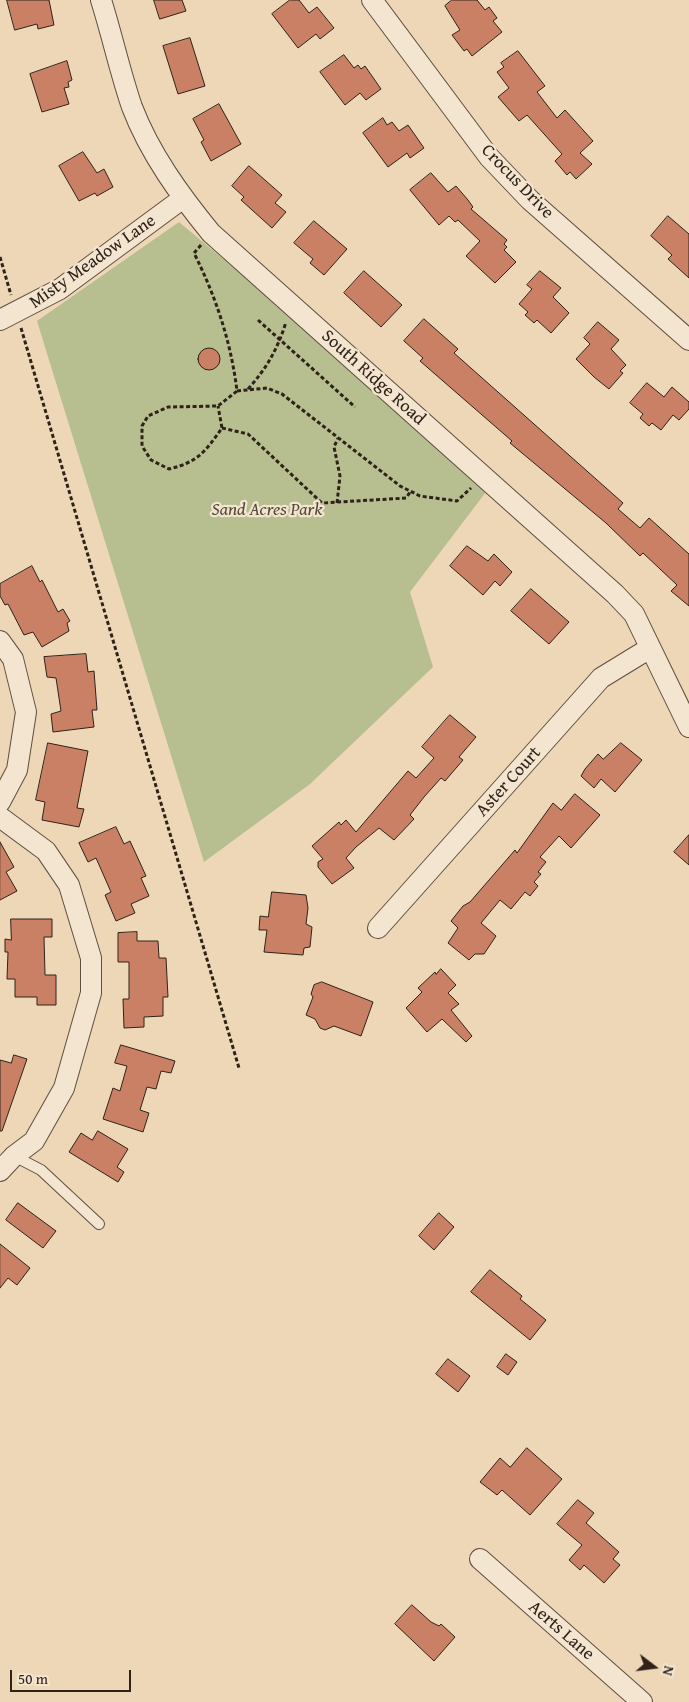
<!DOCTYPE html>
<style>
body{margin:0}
#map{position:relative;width:689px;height:1702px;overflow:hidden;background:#edd7b6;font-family:"Gentium Book Plus",serif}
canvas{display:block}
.north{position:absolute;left:629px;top:1642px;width:50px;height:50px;-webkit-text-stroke:4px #f3e5d0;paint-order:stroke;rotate:105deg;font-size:14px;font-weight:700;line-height:20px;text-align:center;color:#2e2219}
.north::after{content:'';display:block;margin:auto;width:18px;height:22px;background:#2e2219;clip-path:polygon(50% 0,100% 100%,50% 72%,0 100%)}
.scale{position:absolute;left:10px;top:1670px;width:121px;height:22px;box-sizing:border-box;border:2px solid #2e2219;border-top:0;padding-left:6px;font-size:15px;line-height:18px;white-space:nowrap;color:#2e2219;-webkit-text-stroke:4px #f3e5d0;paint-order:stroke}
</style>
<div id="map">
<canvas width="689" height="1702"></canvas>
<div class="north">N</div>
<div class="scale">50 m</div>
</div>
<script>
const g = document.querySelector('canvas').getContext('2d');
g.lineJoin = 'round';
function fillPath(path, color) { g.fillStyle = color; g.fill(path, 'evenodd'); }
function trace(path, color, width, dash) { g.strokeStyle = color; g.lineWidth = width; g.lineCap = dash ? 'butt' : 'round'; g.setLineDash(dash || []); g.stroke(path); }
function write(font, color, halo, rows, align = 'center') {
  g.font = font + ' "Gentium Book Plus",serif'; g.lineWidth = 4.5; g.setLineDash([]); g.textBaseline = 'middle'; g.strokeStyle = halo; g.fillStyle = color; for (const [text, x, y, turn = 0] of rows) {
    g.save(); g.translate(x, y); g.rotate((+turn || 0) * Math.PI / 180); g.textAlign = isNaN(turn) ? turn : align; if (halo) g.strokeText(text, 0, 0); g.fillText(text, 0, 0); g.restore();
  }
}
fillPath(new Path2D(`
 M 179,222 L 492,484 L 410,592 L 433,667 L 310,784 L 204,862 L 37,321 Z`), '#b7be8f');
const building = new Path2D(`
 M 7,0 L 49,0 L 54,25 L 38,29 L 37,24 L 15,30 Z
 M 154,0 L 182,0 L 186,11 L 160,19 Z
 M 290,0 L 299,0 L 309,13 L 317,7 L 334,28 L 320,39 L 316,34 L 298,48 L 272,14 Z
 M 452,0 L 477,0 L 485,10 L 489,7 L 497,18 L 493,21 L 502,32 L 472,56 L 467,49 L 464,51 L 452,35 L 460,30 L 445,6 Z
 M 190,38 L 205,86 L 178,94 L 163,46 Z
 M 518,51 L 545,86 L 537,92 L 557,118 L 565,110 L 593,141 L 580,153 L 592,164 L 576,179 L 570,172 L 567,175 L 555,161 L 562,154 L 527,115 L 519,121 L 498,97 L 509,88 L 497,72 L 504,67 L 501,63 Z
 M 344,55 L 354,68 L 358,65 L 361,69 L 365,66 L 381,89 L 366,100 L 360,93 L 345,105 L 320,72 Z
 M 67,61 L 72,80 L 68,82 L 69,87 L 64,88 L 69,104 L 42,112 L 30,74 Z
 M 219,104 L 241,144 L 211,161 L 201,142 L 204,140 L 193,119 Z
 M 383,118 L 387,125 L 392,122 L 399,131 L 408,125 L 424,148 L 410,158 L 407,153 L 388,167 L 363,133 Z
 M 83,152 L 97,173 L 104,169 L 113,187 L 97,196 L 95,193 L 79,201 L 59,166 Z
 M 249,166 L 282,195 L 275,203 L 286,212 L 272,228 L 241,200 L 244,197 L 232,186 Z
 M 431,173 L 448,192 L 456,186 L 468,200 L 473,207 L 471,209 L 507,240 L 504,244 L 507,247 L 504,250 L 516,262 L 495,283 L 466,256 L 480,241 L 458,220 L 455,222 L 449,216 L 439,225 L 410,190 Z
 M 668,216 L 689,234 L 689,278 L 668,259 L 672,255 L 651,236 Z
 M 314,221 L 347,249 L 324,275 L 310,263 L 313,259 L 294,243 Z
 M 364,271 L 402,305 L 381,327 L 344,293 Z
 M 540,271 L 561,288 L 553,297 L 569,313 L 551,333 L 537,320 L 534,323 L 525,315 L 528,312 L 519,304 L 532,289 L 527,285 Z
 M 424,319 L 458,349 L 454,353 L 623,503 L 618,509 L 640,528 L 649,518 L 689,554 L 689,606 L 671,591 L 677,585 L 643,553 L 640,556 L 606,523 L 510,443 L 512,441 L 420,361 L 423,358 L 404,341 Z
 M 598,322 L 619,340 L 611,349 L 626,365 L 620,371 L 623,373 L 609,389 L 594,377 L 576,359 L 590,344 L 584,338 Z
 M198 359a11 11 0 1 1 22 0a11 11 0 1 1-22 0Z
 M 647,383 L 664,397 L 672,387 L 689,402 L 689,409 L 679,420 L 673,415 L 661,430 L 652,423 L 649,426 L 640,418 L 643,414 L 630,403 Z
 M 467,546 L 488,561 L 494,554 L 512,572 L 500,586 L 495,581 L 483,595 L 450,566 Z
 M 32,566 L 40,582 L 42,580 L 58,612 L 63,609 L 70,621 L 67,623 L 69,631 L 42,647 L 33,632 L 24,635 L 8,604 L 5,605 L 0,596 L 0,584 Z
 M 531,589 L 569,622 L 549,644 L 511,611 Z
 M 86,654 L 88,672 L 94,671 L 97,710 L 92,710 L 94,727 L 53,732 L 51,714 L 61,711 L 56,678 L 47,677 L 44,657 Z
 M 450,715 L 476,737 L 459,757 L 463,760 L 445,781 L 441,778 L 424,797 L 410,815 L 414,819 L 394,840 L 379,828 L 356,847 L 346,858 L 354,868 L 332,884 L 318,867 L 318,862 L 323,859 L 312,846 L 339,822 L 341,825 L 346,820 L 356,832 L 408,771 L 416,778 L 434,758 L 422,747 Z
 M 48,743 L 88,751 L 77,808 L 84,809 L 79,827 L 42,820 L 45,802 L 36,800 Z
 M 621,743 L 642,760 L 615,792 L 601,779 L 594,788 L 581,776 L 585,769 L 598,754 L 603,759 Z
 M 575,794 L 600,815 L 571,848 L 559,836 L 540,857 L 546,862 L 538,872 L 541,874 L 534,882 L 538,886 L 530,896 L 525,892 L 511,909 L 500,900 L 481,923 L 496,936 L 484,954 L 475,954 L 469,960 L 448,943 L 458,928 L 451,921 L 463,906 L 470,902 L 515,850 L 517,853 L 553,803 L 561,810 Z
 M 116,827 L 124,844 L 130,841 L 141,865 L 146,876 L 141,878 L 149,896 L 131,904 L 135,913 L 116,921 L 105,895 L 111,892 L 96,858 L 88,862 L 79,843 Z
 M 689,835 L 689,865 L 674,852 Z
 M 0,842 L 14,867 L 6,872 L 17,891 L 0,900 Z
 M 272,892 L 306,895 L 308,908 L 306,924 L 312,927 L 310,947 L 304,948 L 303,955 L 264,952 L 267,930 L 259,930 L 260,916 L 268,917 Z
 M 11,919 L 52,919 L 52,937 L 44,937 L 45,975 L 56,975 L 56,1005 L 37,1005 L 37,997 L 15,997 L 15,979 L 7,979 L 8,952 L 5,952 L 5,939 L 11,940 Z
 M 137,932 L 137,941 L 158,941 L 159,958 L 166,958 L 168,997 L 163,997 L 163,1016 L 144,1017 L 144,1027 L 124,1028 L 123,999 L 129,999 L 129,962 L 118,962 L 118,933 Z
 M 441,969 L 456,985 L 448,993 L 459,1004 L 451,1010 L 472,1036 L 466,1042 L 442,1019 L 427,1032 L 406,1008 L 422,992 L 418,988 L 435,972 L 436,974 Z
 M 322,982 L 373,1002 L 361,1036 L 334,1026 L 325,1030 L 320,1028 L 315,1019 L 306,1015 L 313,997 L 311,994 L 314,985 Z
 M 121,1045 L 175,1061 L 171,1073 L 161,1071 L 156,1089 L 147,1087 L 140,1110 L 149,1113 L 143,1132 L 103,1119 L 113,1088 L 120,1091 L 127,1066 L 115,1063 Z
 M 14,1055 L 27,1059 L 2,1131 L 0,1131 L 0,1060 L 11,1063 Z
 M 98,1131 L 128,1149 L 117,1167 L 124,1172 L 118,1182 L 69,1152 L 81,1133 L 92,1140 Z
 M 18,1203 L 56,1231 L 43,1248 L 6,1220 Z
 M 439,1213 L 454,1227 L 434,1250 L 419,1236 Z
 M 0,1244 L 30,1268 L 17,1285 L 8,1278 L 0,1288 Z
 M 490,1270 L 522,1296 L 520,1299 L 546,1320 L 530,1340 L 471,1292 Z
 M 506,1354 L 517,1362 L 508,1375 L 497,1367 Z
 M 448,1359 L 470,1376 L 458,1392 L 436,1374 Z
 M 527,1448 L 562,1479 L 530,1515 L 502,1490 L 497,1495 L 480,1482 L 500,1458 L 510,1467 Z
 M 578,1500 L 594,1513 L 586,1523 L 619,1552 L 613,1559 L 620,1565 L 604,1583 L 584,1565 L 580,1570 L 569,1560 L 582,1545 L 557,1524 Z
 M 412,1605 L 431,1622 L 439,1626 L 441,1624 L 455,1637 L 434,1661 L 395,1624 Z`);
fillPath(building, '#ca8065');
trace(building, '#2e2219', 1);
const service = new Path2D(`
 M 14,1156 L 41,1170 L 99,1224`);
const minor = new Path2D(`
 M 101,0 C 112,35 120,72 132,107 C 150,154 180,195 211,233 L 615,594 L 634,614 L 689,727
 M 372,0 L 489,157 L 530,200 L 689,340
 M 0,320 L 60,289 L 182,199
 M 0,641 L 13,659 L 26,712 L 17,770 L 0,802
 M 0,817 L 46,851 L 69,885 L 91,958 L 91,993 L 64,1088 L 34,1141 L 14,1156 L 0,1171
 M 378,928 L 601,678 L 650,648
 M 480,1559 L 642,1702`);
trace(service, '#5e4f40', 12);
trace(minor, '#5e4f40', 22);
trace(new Path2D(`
 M 201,245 L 194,253 C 216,297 231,342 237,391 L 218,406 L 168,407 L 148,416 L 142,426 L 142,446 L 151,460 L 169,469 C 198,462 205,452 222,428 L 218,406
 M 0,257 L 11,295
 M 258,320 L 355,407
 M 21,328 L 239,1068
 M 248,389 C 267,368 278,348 286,322
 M 237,391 L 267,388 L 282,394 L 400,486 L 420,496 L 457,501 L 471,488
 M 222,428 L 248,434 L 322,503 L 406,498 L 411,491
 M 337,503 L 340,476 L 334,447 L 338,438`), '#2e2219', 3, [4, 2.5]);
trace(service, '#f3e5d0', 10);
trace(minor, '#f3e5d0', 20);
write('18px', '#2e2219', '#f3e5d0', [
 ["Crocus Drive",517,182,46],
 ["Misty Meadow Lane",93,262,-35],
 ["South Ridge Road",373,378,42],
 ["Aster Court",509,782,-48],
 ["Aerts Lane",561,1631,41]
]);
write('italic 18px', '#504936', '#f3e5d0', [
 ["Sand Acres Park",267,510]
]);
</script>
